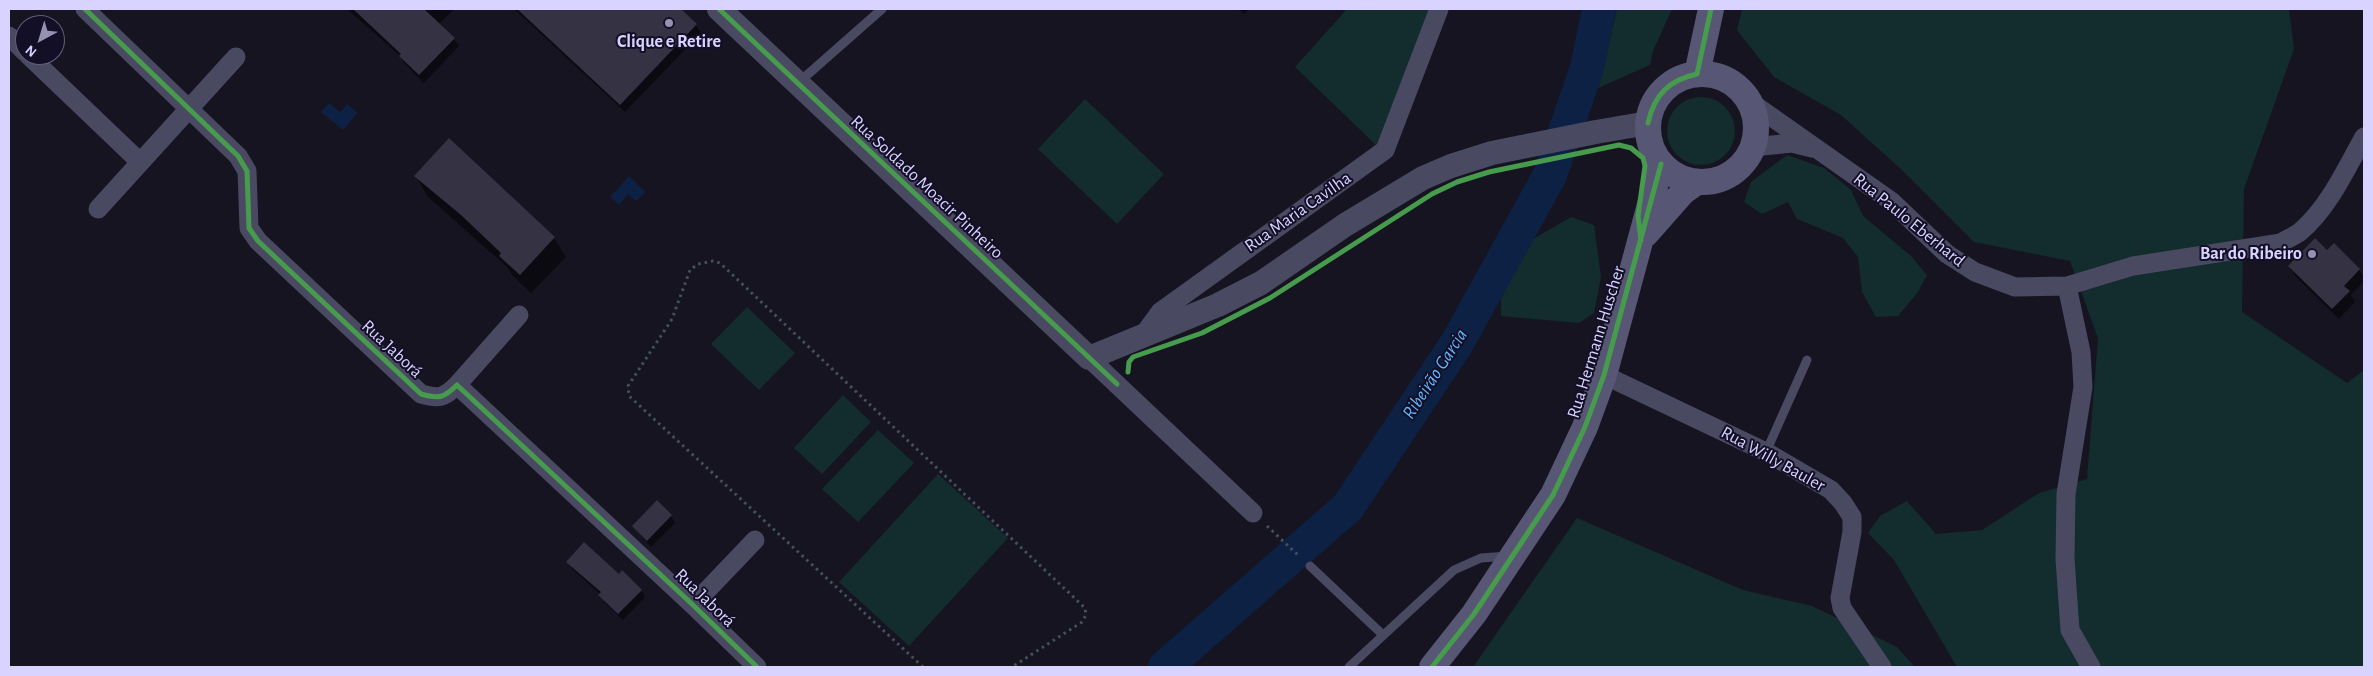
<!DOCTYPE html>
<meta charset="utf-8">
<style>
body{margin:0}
#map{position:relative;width:2373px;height:676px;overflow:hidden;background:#161421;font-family:"Alegreya Sans",sans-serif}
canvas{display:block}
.frame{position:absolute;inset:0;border:10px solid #d9d4ff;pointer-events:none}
.north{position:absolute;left:15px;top:15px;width:50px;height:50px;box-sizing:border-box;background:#130f26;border:1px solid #625e7d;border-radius:50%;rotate:219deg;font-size:14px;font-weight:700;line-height:20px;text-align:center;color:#d9d4ff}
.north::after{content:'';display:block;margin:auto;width:18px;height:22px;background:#9591b1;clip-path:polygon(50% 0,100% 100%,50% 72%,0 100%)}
</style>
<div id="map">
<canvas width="2373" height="676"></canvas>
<div class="frame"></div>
<div class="north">N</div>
</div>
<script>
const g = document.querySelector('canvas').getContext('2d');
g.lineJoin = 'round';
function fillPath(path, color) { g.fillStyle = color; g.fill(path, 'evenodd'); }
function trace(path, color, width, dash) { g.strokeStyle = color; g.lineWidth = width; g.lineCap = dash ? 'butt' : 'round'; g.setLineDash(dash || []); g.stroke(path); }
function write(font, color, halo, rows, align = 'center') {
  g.font = font + ' "Alegreya Sans",sans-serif'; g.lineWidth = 4; g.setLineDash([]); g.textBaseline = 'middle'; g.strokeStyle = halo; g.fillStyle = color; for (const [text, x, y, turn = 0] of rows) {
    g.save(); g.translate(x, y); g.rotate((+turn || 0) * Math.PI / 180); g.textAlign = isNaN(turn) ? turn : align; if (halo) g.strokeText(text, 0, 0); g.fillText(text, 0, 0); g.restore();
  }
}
fillPath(new Path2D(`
 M 1347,9 L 1432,9 L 1380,149 L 1295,67 Z
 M 1617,9 L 1672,9 L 1653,51 L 1650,65 L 1598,88 Z
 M 1742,9 L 2289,9 L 2294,49 L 2244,189 L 2242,312 L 2347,383 L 2364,370 L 2364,667 L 1957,667 L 1894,560 L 1868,533 L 1880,516 L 1907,501 L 1936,534 L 1982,530 L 2039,493 L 2087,479 L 2098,338 L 2070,261 L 1974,242 L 1903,171 L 1841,115 L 1774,77 L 1737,30 Z
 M1667 131a34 34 0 1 1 68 0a34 34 0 1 1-68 0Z
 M 1085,99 L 1164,174 L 1117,224 L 1038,149 Z
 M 1787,155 L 1824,168 L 1851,190 L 1863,216 L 1911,256 L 1927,275 L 1918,292 L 1898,316 L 1876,317 L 1862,292 L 1858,257 L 1843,238 L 1797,219 L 1788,202 L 1762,214 L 1744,202 L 1751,182 Z
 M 1571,217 L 1594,225 L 1601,277 L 1594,313 L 1579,323 L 1501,316 L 1501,295 L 1528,242 Z
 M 747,307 L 795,353 L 759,390 L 711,344 Z
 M 843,395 L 871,422 L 822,474 L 794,448 Z
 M 878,430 L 914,463 L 858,522 L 822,489 Z
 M 938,474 L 1008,538 L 909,646 L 839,582 Z
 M 1577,518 L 1743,590 L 1812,606 L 1897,647 L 1915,667 L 1473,667 Z`), '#132c2d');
fillPath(new Path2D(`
 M 329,103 L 340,112 L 347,104 L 357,113 L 343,130 L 321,112 Z
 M 629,176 L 645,192 L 636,201 L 628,194 L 619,205 L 610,197 Z`), '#0d2144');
fillPath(new Path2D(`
 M 347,9 L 454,9 L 439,24 L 454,39 L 459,46 L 424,83 L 405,64 L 400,56 Z
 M 514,9 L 679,9 L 696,25 L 701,33 L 625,112 Z
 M 1238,9 L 1249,9 L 1244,14 Z
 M 449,139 L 554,238 L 566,257 L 531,293 L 512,275 L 507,267 L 427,196 L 416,176 Z
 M 2327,252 L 2359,269 L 2364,278 L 2364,281 L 2351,295 L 2355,302 L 2339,319 L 2296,277 L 2289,266 Z
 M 671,516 L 675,523 L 651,547 L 633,526 Z
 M 568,562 L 641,590 L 645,597 L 623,620 L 604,602 L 600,594 L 572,569 Z`), '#0007');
trace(new Path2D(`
 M 1165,667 L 1348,507 L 1457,343 L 1550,175 L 1587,68 L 1599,9`), '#0d2144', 34);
fillPath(new Path2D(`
 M 353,9 L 424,9 L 455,38 L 419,75 L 399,56 L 401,54 Z
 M 517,9 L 681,9 L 697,24 L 620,105 Z
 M 449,138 L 555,237 L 520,275 L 499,256 L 501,253 L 461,215 L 414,176 Z
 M 2315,238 L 2327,250 L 2334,243 L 2360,269 L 2344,286 L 2350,291 L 2332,309 L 2288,266 Z
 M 657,500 L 672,515 L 647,541 L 632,526 Z
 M 584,542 L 619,574 L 622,570 L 642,590 L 618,614 L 598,595 L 601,592 L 566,562 Z`), '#343243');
trace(new Path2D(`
 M 1267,526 L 1300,557
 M 923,667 L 629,396 L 628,386 L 672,319 L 690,270 L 698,264 L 713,261 L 720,263 L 1085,608 L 1086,615 L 1082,622 L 1012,667`), '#44505f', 3, [2.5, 4]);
trace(new Path2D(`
 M 798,83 L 882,9
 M 1766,452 L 1807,360
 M 1310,566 L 1383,635
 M 1349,667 L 1454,570 L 1481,558 L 1508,556`), '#4a4962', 9);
trace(new Path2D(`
 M 85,9 L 238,156 L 247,171 L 249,228 L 258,241 L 421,394 C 439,399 444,398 457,385 L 693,605 L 757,667
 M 9,36 L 25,52
 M 28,55 L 140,162
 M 1749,101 L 1891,201 L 1947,254 L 1975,272 L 2015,287 L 2067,286 L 2133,266 L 2281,243 C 2287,239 2295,236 2301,231 C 2329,207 2346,169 2364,137
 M 1753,147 L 1792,143 L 1812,148
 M 98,209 L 236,57
 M 2067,286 L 2081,352 L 2083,387 L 2066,494 L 2065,559 L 2070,630 L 2091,667
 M 1144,334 L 1160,312 L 1385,150 L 1439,9
 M 1089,358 L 1253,513
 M 1604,375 L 1766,452 L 1831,490 L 1843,503 L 1852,517 L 1852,532 L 1840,598 L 1842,608 L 1882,667
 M 457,385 L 519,315
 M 693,605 L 755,540`), '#4a4962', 19);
trace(new Path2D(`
 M 719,9 L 1089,358 L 1218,305 L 1261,283 L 1345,225 L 1423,178 L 1451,166 L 1492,153 L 1596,132 L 1648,123`), '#4a4962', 24);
trace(new Path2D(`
 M1648 128a54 54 0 1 1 108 0a54 54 0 1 1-108 0Z
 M 1697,74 L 1711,9
 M 1646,234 L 1683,192 L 1697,182
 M 1432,667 L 1474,614 L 1553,495 L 1585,427 L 1604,375 L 1661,164`), '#575674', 26);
trace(new Path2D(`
 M 85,9 L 238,156 L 247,171 L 249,228 L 258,241 L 421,394 C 439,399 444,398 457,385 L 693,605 L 757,667
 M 719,9 L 1117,384
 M 1648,123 C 1654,95 1669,80 1697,74 L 1711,9
 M 1128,372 L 1129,362 L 1133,357 L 1202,333 L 1270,298 L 1432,194 L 1457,182 L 1489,172 L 1619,145 L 1631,148 L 1643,158 L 1645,166 L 1638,216 L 1641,240
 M 1432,667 L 1474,614 L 1553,495 L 1585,427 L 1604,375 L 1661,164`), '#469c4c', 5);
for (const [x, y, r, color] of [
 [669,23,5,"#9591b1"],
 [2312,254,5,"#9591b1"]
]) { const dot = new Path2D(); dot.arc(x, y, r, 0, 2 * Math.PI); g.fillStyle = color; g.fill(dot); trace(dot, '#130f26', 2); }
write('bold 18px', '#d9d4ff', '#130f26', [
 ["Clique e Retire",669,42],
 ["Bar do Ribeiro",2302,254,"right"]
]);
write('18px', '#d9d4ff', '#130f26', [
 ["Rua Soldado Moacir Pinheiro",927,187,43],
 ["Rua Maria Cavilha",1298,212,-35],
 ["Rua Paulo Eberhard",1909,220,39],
 ["Rua Hermann Huscher",1596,342,-73],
 ["Rua Jaborá",392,349,43],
 ["Rua Willy Bauler",1773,459,29],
 ["Rua Jaborá",705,598,44]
]);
write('italic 19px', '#62b6ff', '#130f26', [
 ["Ribeirão Garcia",1435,374,-57]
]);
</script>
